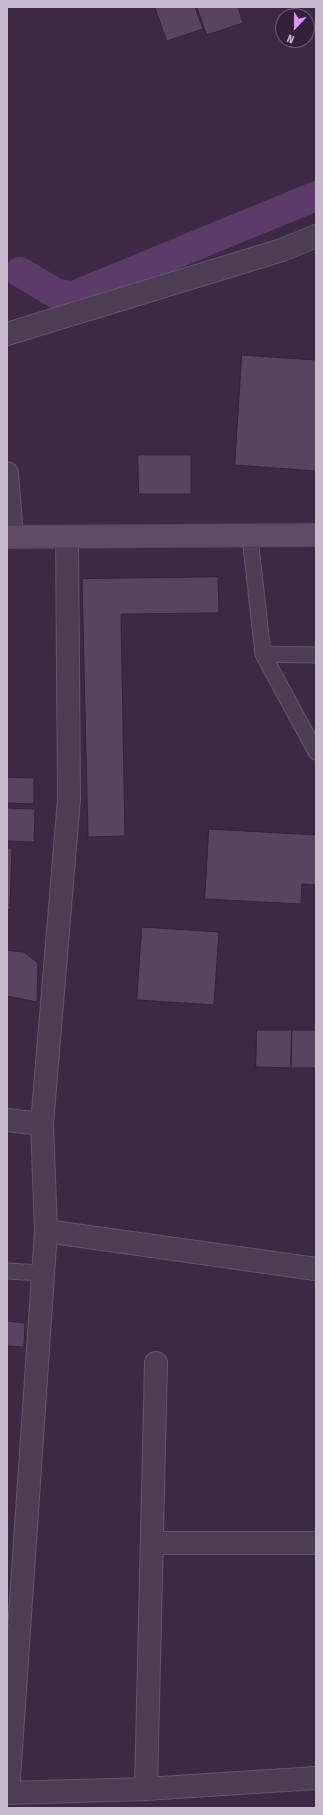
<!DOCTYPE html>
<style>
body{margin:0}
#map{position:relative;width:323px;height:1815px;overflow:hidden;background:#3c2944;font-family:"Fira Sans Condensed",sans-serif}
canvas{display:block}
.frame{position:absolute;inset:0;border:8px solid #c8bacd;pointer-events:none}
.north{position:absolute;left:275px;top:8px;width:40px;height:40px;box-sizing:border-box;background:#322139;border:1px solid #6e5e74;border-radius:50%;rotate:202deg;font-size:11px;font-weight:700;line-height:16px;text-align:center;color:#c8bacd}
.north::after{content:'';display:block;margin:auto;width:14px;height:18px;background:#dd96f6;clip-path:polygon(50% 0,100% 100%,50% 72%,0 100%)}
</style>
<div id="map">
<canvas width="323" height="1815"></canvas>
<div class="frame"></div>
<div class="north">N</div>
</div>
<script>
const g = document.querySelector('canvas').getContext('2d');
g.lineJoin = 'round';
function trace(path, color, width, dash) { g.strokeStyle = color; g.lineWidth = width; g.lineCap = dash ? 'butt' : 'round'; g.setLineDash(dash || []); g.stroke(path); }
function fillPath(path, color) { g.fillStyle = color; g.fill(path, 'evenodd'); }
trace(new Path2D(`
 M 20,272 L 57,294 L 73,296 L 316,196`), '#5b3b67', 30);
const building = new Path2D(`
 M 155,7 L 195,7 L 203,29 L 167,41 Z
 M 197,7 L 238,7 L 243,23 L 207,35 Z
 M 242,355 L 316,360 L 316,471 L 235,465 Z
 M 138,455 L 191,455 L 191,494 L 139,494 Z
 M 218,577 L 219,613 L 121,614 L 125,836 L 88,837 L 82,579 Z
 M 7,777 L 34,778 L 34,804 L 7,803 Z
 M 7,808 L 35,809 L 34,842 L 7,841 Z
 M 209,829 L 316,835 L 316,885 L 302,884 L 301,904 L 205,899 Z
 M 7,848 L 12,848 L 10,910 L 7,909 Z
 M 142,927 L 219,932 L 214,1005 L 137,1000 Z
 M 7,950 L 24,952 L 38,963 L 37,1002 L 7,996 Z
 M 257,1030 L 292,1030 L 291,1068 L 256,1067 Z
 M 292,1030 L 316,1030 L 316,1068 L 291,1068 Z
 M 7,1321 L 25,1323 L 24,1347 L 7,1346 Z`);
fillPath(building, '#584361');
trace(building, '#34233b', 1);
const lane = new Path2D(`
 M 250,537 L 263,654 L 316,752
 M 263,654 L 316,655
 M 7,1271 L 43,1273`);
const street = new Path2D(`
 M 7,334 L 282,250 L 316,236
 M 7,473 L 12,537
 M 7,1120 L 42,1124
 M 46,1231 L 316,1269
 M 152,1543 L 316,1543
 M 146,1789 L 156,1363
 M 7,1793 L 146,1789 L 316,1778
 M 8,1793 L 46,1231 L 42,1124 L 69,799 L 67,537`);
const secondary = new Path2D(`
 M 7,537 L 316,535`);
trace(lane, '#65556b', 17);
trace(street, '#65556b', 24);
trace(secondary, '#56465d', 24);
trace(lane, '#4d3d53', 15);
trace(street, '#4d3d53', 22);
trace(secondary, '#5f4b66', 22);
</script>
